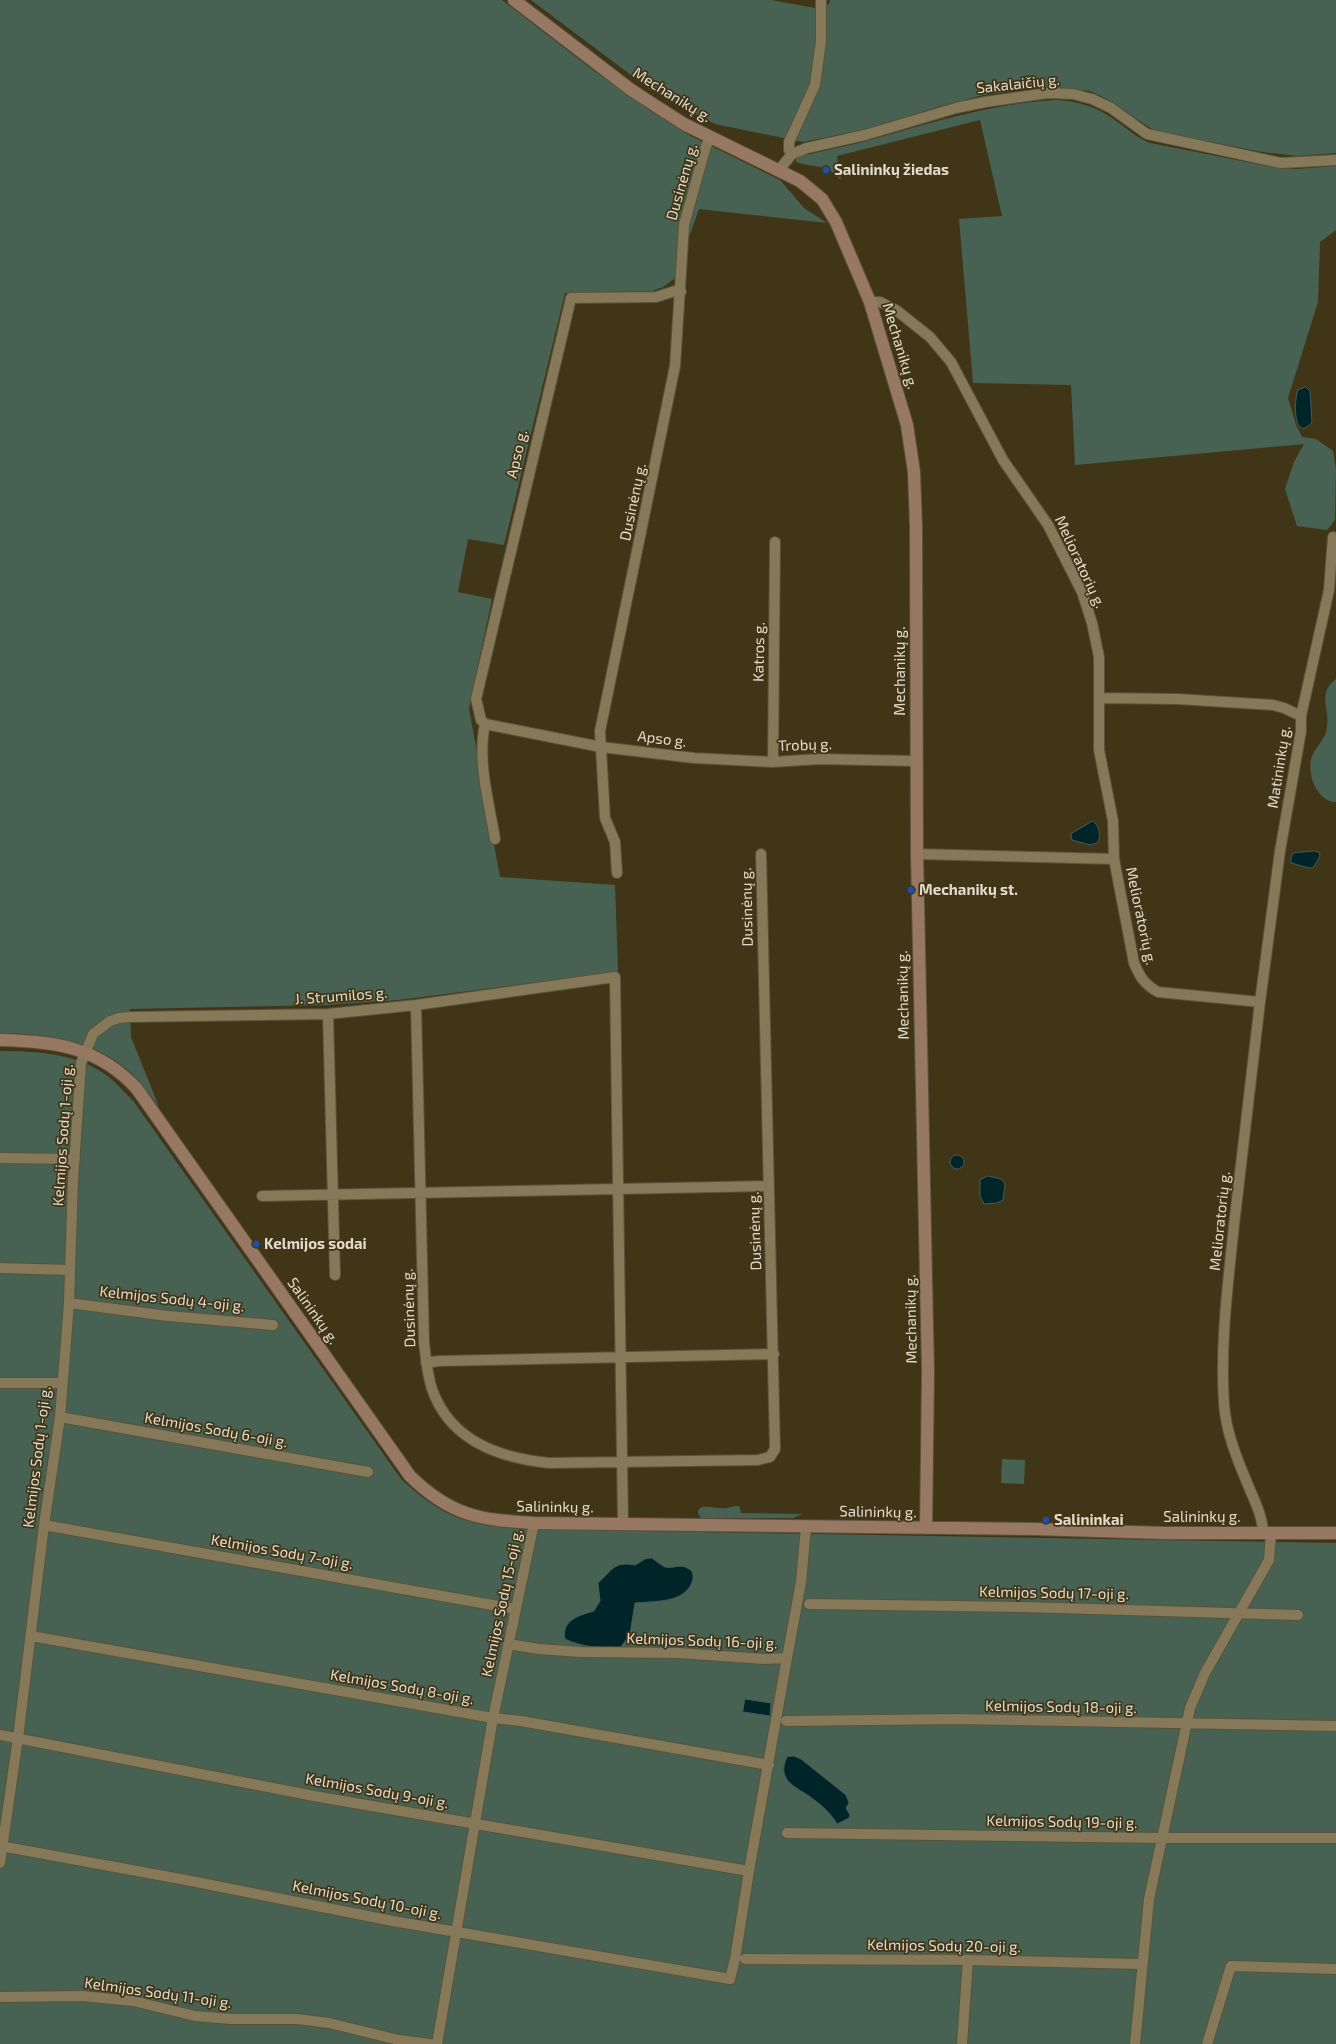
<!DOCTYPE html>
<meta charset="utf-8">
<style>
body{margin:0}
canvas{display:block;background:#413518}
</style>
<canvas width="1336" height="2044"></canvas>
<script>
const g = document.querySelector('canvas').getContext('2d');
g.lineJoin = 'round';
function fillPath(path, color) { g.fillStyle = color; g.fill(path, 'evenodd'); }
function trace(path, color, width, dash) { g.strokeStyle = color; g.lineWidth = width; g.lineCap = dash ? 'butt' : 'round'; g.setLineDash(dash || []); g.stroke(path); }
function write(font, color, halo, rows, align = 'center') {
  g.font = font + ' "Exo 2",sans-serif'; g.lineWidth = 3.5; g.setLineDash([]); g.textBaseline = 'middle'; g.strokeStyle = halo; g.fillStyle = color; for (const [text, x, y, turn = 0] of rows) {
    g.save(); g.translate(x, y); g.rotate((+turn || 0) * Math.PI / 180); g.textAlign = isNaN(turn) ? turn : align; if (halo) g.strokeText(text, 0, 0); g.fillText(text, 0, 0); g.restore();
  }
}
fillPath(new Path2D(`
 M 0,0 L 502,0 L 593,70 L 649,110 L 691,136 L 780,180 L 804,208 L 827,223 L 699,209 L 674,279 L 663,287 L 652,291 L 565,293 L 504,545 L 468,539 L 458,592 L 492,599 L 469,709 L 500,877 L 615,885 L 618,972 L 398,1000 L 325,1005 L 130,1009 L 131,1037 L 159,1107 C 151,1097 142,1084 132,1074 C 97,1040 47,1034 0,1033 Z
 M 531,0 L 771,0 L 815,8 L 829,4 L 830,0 L 1336,0 L 1336,153 L 1298,156 L 1262,152 L 1161,132 L 1152,129 L 1105,98 L 1090,91 L 1064,88 L 1041,87 L 983,95 L 941,106 L 867,129 L 803,142 L 715,124 L 651,90 Z
 M 1055,100 C 1079,101 1098,107 1116,121 C 1128,129 1137,138 1150,143 L 1273,167 L 1296,169 L 1336,166 L 1336,230 L 1320,242 L 1318,302 L 1288,398 L 1296,425 L 1302,437 L 1316,439 L 1333,451 L 1336,469 L 1335,520 L 1327,530 L 1297,526 L 1285,489 L 1294,462 L 1304,444 L 1075,465 L 1071,385 L 973,383 L 959,219 L 1002,216 L 980,120 L 837,156 L 841,180 C 824,162 817,169 796,162 L 796,159 L 801,156 C 822,151 843,147 863,142 C 927,124 989,104 1055,100 Z
 M 1336,679 L 1336,802 C 1316,802 1305,770 1313,754 C 1318,744 1326,739 1327,727 C 1330,707 1317,693 1336,679 Z
 M 0,1051 C 36,1051 80,1053 110,1078 C 118,1085 126,1094 134,1102 L 401,1479 C 442,1517 468,1526 523,1529 L 1336,1543 L 1336,2044 L 0,2044 Z
 M 1002,1459 L 1025,1460 L 1024,1484 L 1001,1483 Z
 M 735,1506 L 739,1506 L 741,1513 L 802,1514 L 793,1518 L 701,1518 L 698,1513 L 698,1510 L 702,1507 C 715,1506 721,1511 735,1506 Z`), '#476253');
const water = new Path2D(`
 M 1306,387 L 1310,391 L 1312,422 C 1294,444 1293,402 1298,390 Z
 M 1093,821 C 1099,825 1102,837 1097,843 L 1090,845 L 1072,840 L 1071,834 Z
 M 1314,851 L 1319,852 L 1320,856 L 1313,868 L 1309,868 L 1291,863 L 1291,857 L 1294,853 Z
 M950 1162a7 7 0 1 1 14 0a7 7 0 1 1-14 0Z
 M 988,1176 L 1001,1179 L 1005,1184 L 1003,1200 L 997,1203 L 984,1204 L 980,1196 L 980,1180 Z
 M 652,1558 C 656,1561 661,1565 665,1567 C 674,1569 681,1563 689,1569 C 693,1571 693,1575 693,1579 C 687,1604 654,1601 635,1603 L 630,1634 L 621,1647 C 604,1649 581,1647 565,1639 C 561,1620 580,1615 594,1611 L 600,1601 L 598,1583 C 612,1571 613,1561 635,1565 L 645,1559 Z
 M 745,1699 L 771,1703 L 770,1716 L 743,1712 Z
 M 794,1756 L 801,1759 L 846,1795 L 849,1803 L 846,1808 L 850,1815 L 849,1818 L 837,1824 C 831,1814 823,1806 813,1799 C 798,1787 775,1782 787,1757 Z`);
fillPath(water, '#002528');
trace(water, '#445c59', 1);
const street = new Path2D(`
 M 792,154 L 807,148 L 865,135 L 956,108 L 985,102 L 1048,93 L 1073,94 L 1092,99 L 1111,108 L 1147,134 L 1281,163 L 1336,160
 M 779,170 L 792,154 L 789,150 L 789,142 L 815,85 L 821,41 L 821,0
 M 681,292 L 675,291 L 656,297 L 571,298 L 476,699 L 481,720 L 485,724 L 601,747 L 694,758 L 773,762 L 819,759 L 916,761
 M 870,302 L 880,302 L 896,310 L 930,337 L 951,362 L 1003,460 L 1048,525 L 1082,592 L 1092,623 L 1099,657 L 1099,750 L 1113,821 L 1114,859 L 1134,963 C 1140,977 1144,984 1158,992 L 1260,1002 C 1251,1077 1242,1151 1234,1225 C 1228,1284 1220,1344 1224,1404 C 1226,1432 1237,1459 1248,1485 C 1254,1500 1263,1516 1263,1534
 M 1100,698 L 1178,699 L 1273,705 L 1284,708 L 1301,716
 M 485,724 C 477,761 489,802 495,839
 M 773,762 L 775,542
 M 917,854 L 1114,859
 M 617,873 L 615,842 L 605,818 L 600,731 L 675,366 L 684,225 L 706,146 L 711,137
 M 1260,1002 L 1280,851 L 1301,731 L 1301,716 L 1329,590 L 1333,537
 M 416,1005 L 424,1343 C 426,1358 427,1374 432,1389 C 450,1441 499,1458 549,1463 L 758,1460 L 770,1457 L 775,1449 L 761,854
 M 328,1014 L 335,1275
 M 0,1158 L 75,1159
 M 262,1196 L 768,1186
 M 0,1268 L 70,1270
 M 69,1303 L 168,1316 L 273,1325
 M 426,1363 L 439,1361 L 774,1354
 M 0,1383 L 62,1383
 M 60,1417 L 368,1472
 M 44,1525 L 515,1609
 M 809,1604 L 1023,1607 L 1298,1615
 M 31,1636 L 493,1718 L 521,1721 L 769,1765
 M 508,1644 L 539,1649 L 581,1652 L 679,1653 L 764,1659 L 787,1658 L 801,1582 L 806,1527
 M 786,1721 L 957,1719 L 1336,1726
 M 0,1735 L 314,1796 L 749,1871
 M 787,1833 L 1162,1838 L 1336,1838
 M 0,1846 L 186,1880 L 393,1921 L 730,1979 L 735,1959 L 749,1871 L 787,1658
 M 0,1863 L 18,1738 L 44,1525 L 60,1417 L 69,1303 L 73,1180 L 81,1063 L 93,1034 L 110,1021 L 119,1018 L 130,1017 L 328,1014 L 416,1005 L 615,977 L 623,1524
 M 745,1959 L 968,1960 L 1142,1964
 M 0,1997 L 82,1996 L 133,2001 L 195,2016 L 231,2019 L 297,2019 L 329,2023 L 399,2040 L 430,2044
 M 437,2044 L 493,1718 L 534,1523
 M 962,2044 L 968,1960
 M 1135,2044 L 1149,1899 L 1190,1708 L 1205,1673 L 1269,1560 L 1271,1534
 M 1207,2044 L 1231,1966 L 1336,1969`);
const secondary = new Path2D(`
 M 514,0 L 630,89 L 659,108 L 684,124 L 800,181 L 822,199 L 836,222 L 870,302 L 907,425 L 914,472 L 916,527 L 917,854 L 928,1372 L 926,1528
 M 0,1040 C 54,1041 99,1047 137,1089 L 410,1476 C 451,1516 480,1520 534,1523 L 1035,1529 L 1164,1533 L 1336,1533`);
trace(street, '#5b5239', 12);
trace(secondary, '#5b5239', 14);
trace(street, '#86795a', 10);
trace(secondary, '#977963', 12);
for (const [x, y, r, color] of [
 [826,170,4,"#1a4fb4"],
 [911,890,4,"#1a4fb4"],
 [256,1244,4,"#1a4fb4"],
 [1046,1520,4,"#1a4fb4"]
]) { const dot = new Path2D(); dot.arc(x, y, r, 0, 2 * Math.PI); g.fillStyle = color; g.fill(dot); trace(dot, '#413518', 1.5); }
write('15px', '#e2dbca', '#413518', [
 ["Sakalaičių g.",1018,84,-6],
 ["Mechanikų g.",672,95,32],
 ["Dusinėnų g.",682,182,-74],
 ["Mechanikų g.",900,346,73],
 ["Apso g.",517,454,-77],
 ["Dusinėnų g.",633,502,-78],
 ["Melioratorių g.",1080,562,65],
 ["Katros g.",759,652,-89],
 ["Mechanikų g.",900,671,-90],
 ["Apso g.",662,739,7],
 ["Trobų g.",805,745,-2],
 ["Matininkų g.",1279,767,-81],
 ["Dusinėnų g.",747,907,-91],
 ["Melioratorių g.",1141,916,78],
 ["Mechanikų g.",903,995,-91],
 ["J. Strumilos g.",341,996,-4],
 ["Kelmijos Sodų 1-oji g.",63,1135,-86],
 ["Melioratorių g.",1220,1221,-84],
 ["Dusinėnų g.",755,1231,-92],
 ["Kelmijos Sodų 4-oji g.",172,1299,6],
 ["Dusinėnų g.",409,1308,-92],
 ["Salininkų g.",313,1311,55],
 ["Mechanikų g.",911,1319,-91],
 ["Kelmijos Sodų 6-oji g.",216,1430,10],
 ["Kelmijos Sodų 1-oji g.",37,1457,-83],
 ["Salininkų g.",555,1507,1],
 ["Salininkų g.",878,1512,1],
 ["Salininkų g.",1202,1517],
 ["Kelmijos Sodų 7-oji g.",282,1552,10],
 ["Kelmijos Sodų 17-oji g.",1054,1593,1],
 ["Kelmijos Sodų 15-oji g.",502,1603,-78],
 ["Kelmijos Sodų 16-oji g.",702,1641,2],
 ["Kelmijos Sodų 8-oji g.",402,1687,10],
 ["Kelmijos Sodų 18-oji g.",1061,1707,1],
 ["Kelmijos Sodų 9-oji g.",377,1791,10],
 ["Kelmijos Sodų 19-oji g.",1062,1822,1],
 ["Kelmijos Sodų 10-oji g.",367,1900,11],
 ["Kelmijos Sodų 20-oji g.",944,1946,1],
 ["Kelmijos Sodų 11-oji g.",158,1993,8]
]);
write('bold 15px', '#e2dbca', '#413518', [
 ["Salininkų žiedas",834,170],
 ["Mechanikų st.",919,890],
 ["Kelmijos sodai",264,1244],
 ["Salininkai",1054,1520]
], 'left');
</script>
